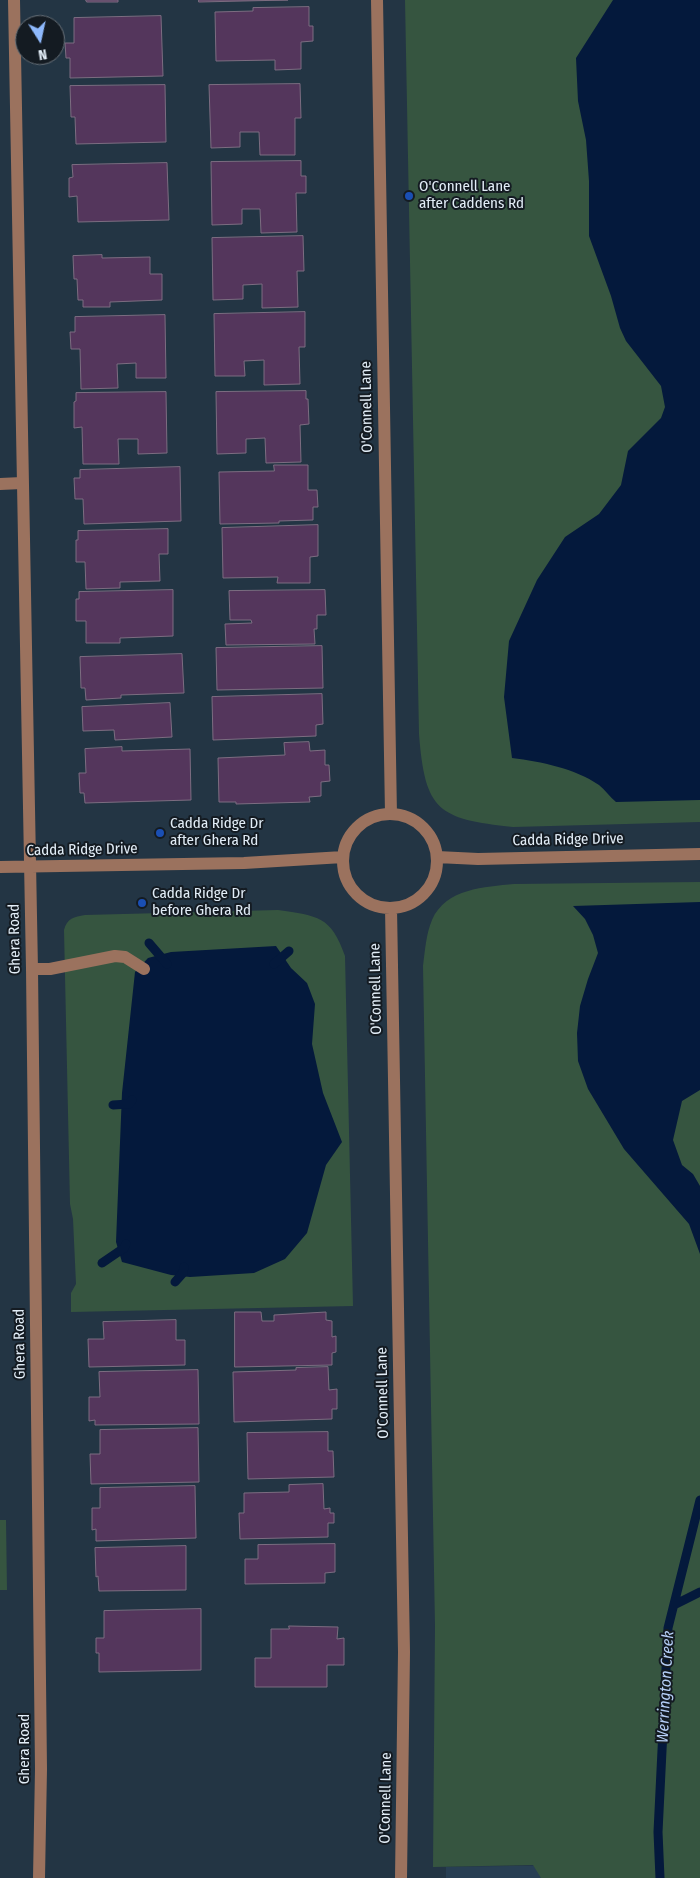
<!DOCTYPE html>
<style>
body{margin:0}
#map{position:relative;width:700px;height:1878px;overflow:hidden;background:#233544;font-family:"Fira Sans Condensed",sans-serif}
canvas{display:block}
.north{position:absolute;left:15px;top:15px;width:50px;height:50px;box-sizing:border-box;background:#141b22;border:1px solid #666f77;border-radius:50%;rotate:170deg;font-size:14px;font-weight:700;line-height:20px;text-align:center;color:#e2edf7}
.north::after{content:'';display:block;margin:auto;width:18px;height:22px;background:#8eb9fd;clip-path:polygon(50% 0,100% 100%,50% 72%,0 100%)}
</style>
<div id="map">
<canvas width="700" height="1878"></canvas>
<div class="north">N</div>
</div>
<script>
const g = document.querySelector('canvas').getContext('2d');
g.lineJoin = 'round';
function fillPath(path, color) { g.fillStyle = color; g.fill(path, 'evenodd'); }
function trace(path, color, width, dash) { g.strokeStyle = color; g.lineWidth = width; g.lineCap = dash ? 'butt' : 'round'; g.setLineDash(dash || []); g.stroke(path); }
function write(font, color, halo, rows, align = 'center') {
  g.font = font + ' "Fira Sans Condensed",sans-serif'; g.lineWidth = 4; g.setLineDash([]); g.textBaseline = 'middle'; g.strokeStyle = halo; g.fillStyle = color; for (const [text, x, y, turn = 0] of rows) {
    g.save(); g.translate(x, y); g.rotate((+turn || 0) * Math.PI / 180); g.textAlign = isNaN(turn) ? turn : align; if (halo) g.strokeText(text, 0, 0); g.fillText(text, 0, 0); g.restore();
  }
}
fillPath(new Path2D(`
 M 700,1863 L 700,1878 L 446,1878 L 446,1867 Z`), '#283f53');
fillPath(new Path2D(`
 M 405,0 L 700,0 L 700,822 L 513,827 C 438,819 425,811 419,734 Z
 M 700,882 L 700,1878 L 541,1878 L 533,1865 L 433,1867 L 435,1626 L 423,966 C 425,951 426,934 432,920 C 446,888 485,887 514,884 Z
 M 278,910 C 318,916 331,916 345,956 L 353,1306 L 71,1312 L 71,1293 L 76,1284 L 73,1219 L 70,1204 L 64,930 C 67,918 74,917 85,915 Z
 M 0,1520 L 6,1520 L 7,1590 L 0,1590 Z`), '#365540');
fillPath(new Path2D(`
 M 613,0 L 700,0 L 700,800 L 616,802 C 610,797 605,790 599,785 C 574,768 542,762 512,758 L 504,697 L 509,641 L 537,580 L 565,537 L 599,514 L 621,485 L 628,451 L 661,418 L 665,407 L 661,386 L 626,341 L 620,328 L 611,296 L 589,236 L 589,181 L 586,140 L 578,101 L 576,58 Z
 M 700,902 L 700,1090 L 682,1101 L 673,1140 L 682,1165 L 693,1174 L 700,1186 L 700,1254 L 689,1224 L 624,1149 L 588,1089 L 578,1061 L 577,1033 L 580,1006 L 588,979 L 598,953 L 593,935 L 585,919 L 573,906 Z
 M 276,946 L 291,968 L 307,983 L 315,1004 L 312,1044 L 323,1093 L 342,1142 L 326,1165 L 307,1233 L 285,1259 L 254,1273 L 190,1277 L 171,1275 L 122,1262 L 116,1242 L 122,1093 L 135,972 L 148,958 L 171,952 Z`), '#04193c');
trace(new Path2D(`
 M 149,943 L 167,964
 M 274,964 L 289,951
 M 113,1105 L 129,1104 L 132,1100
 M 102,1263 L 124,1248 L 126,1244
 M 175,1282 L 183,1273 L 184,1267
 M 674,1605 L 700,1592
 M 660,1878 L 658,1832 L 668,1628 L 700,1500`), '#04193c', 9);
const building = new Path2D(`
 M 86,0 L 118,0 L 118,2 L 87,2 Z
 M 199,0 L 288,0 L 199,2 Z
 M 309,7 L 309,26 L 313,26 L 313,41 L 301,42 L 301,69 L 275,70 L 275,60 L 216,61 L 215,12 L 253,11 L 253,8 Z
 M 161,16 L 163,76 L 70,78 L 70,58 L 66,58 L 65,43 L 74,43 L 74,18 Z
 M 300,84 L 301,118 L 295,118 L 295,155 L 260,155 L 259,132 L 240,132 L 240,147 L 211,148 L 209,85 Z
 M 165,85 L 166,142 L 76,144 L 75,117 L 71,117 L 70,86 Z
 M 301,161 L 301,176 L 306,176 L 306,193 L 296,193 L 297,232 L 261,233 L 260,209 L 242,209 L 242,224 L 212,225 L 211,162 Z
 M 167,163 L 169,220 L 78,222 L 77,196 L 69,197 L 69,178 L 73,177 L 72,165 Z
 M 303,236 L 304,271 L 297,271 L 298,307 L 262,308 L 262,284 L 243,285 L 243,299 L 213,300 L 212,238 Z
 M 102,255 L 102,258 L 150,257 L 150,274 L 162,274 L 162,300 L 110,302 L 110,307 L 83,307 L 83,300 L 78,300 L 77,279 L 74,279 L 73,256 Z
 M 305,312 L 305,347 L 299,347 L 300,384 L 264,385 L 264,360 L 244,361 L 245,376 L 215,376 L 214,314 Z
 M 165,315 L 166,378 L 136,378 L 136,363 L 117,364 L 118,388 L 81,389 L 80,349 L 71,349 L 70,332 L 75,332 L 75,317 Z
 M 306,391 L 306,399 L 308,399 L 309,424 L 300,425 L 301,462 L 266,463 L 265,438 L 246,439 L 246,453 L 217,454 L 216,392 Z
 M 166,392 L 167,453 L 138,454 L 138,439 L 118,439 L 119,464 L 83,464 L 82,427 L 74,428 L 74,402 L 76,401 L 76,393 Z
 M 274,465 L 308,465 L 308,490 L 317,490 L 318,507 L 313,507 L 313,520 L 279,521 L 279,523 L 220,524 L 219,472 L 274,471 Z
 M 180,467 L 181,521 L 84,524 L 83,499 L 75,499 L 74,478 L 80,478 L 80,470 Z
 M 318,525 L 318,556 L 310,557 L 310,583 L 277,583 L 278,577 L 223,578 L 222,528 Z
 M 168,529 L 168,554 L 159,554 L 160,581 L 120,582 L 120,588 L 86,589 L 85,562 L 76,562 L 76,540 L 78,540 L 78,531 Z
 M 173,590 L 173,636 L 120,638 L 120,643 L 86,643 L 86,621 L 76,621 L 76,599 L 79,599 L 79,592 Z
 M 325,590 L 326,615 L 317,615 L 317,629 L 314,629 L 315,644 L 226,645 L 225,624 L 252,623 L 251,620 L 230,620 L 229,591 Z
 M 322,646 L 323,688 L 217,690 L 216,648 Z
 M 182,654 L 184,693 L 121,695 L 121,698 L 86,700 L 85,688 L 81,688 L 80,657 Z
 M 322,694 L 323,724 L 316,725 L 316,736 L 213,740 L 212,697 Z
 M 170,703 L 172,737 L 115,740 L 114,730 L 83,731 L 82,707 Z
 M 309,742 L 310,751 L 325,750 L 325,765 L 329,765 L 330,781 L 321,782 L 321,796 L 309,797 L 310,802 L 236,804 L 236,802 L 219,802 L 218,758 L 285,755 L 284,743 Z
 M 122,747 L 122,751 L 190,749 L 191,800 L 85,803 L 84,793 L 80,793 L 79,773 L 86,773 L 85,749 Z
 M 235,1312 L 261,1312 L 262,1321 L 274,1321 L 274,1315 L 326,1312 L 326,1320 L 332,1321 L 332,1337 L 336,1336 L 336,1352 L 332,1353 L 332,1365 L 235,1367 Z
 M 176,1320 L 176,1340 L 185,1340 L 185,1365 L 89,1367 L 88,1339 L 104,1339 L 103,1322 Z
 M 328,1367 L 329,1390 L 337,1389 L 337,1409 L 332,1409 L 332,1419 L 234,1422 L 233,1372 L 296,1370 L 296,1368 Z
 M 198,1370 L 199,1424 L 95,1425 L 95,1420 L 89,1421 L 89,1397 L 100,1397 L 99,1372 Z
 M 198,1428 L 199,1482 L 91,1484 L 90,1454 L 100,1454 L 100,1430 Z
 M 328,1432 L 328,1451 L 333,1451 L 334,1477 L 248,1479 L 247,1433 Z
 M 323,1484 L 324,1509 L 330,1508 L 330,1513 L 334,1513 L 334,1523 L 328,1523 L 328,1537 L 240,1539 L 239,1513 L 244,1513 L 244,1493 L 289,1492 L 289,1485 Z
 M 195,1486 L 196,1538 L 96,1541 L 96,1529 L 92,1530 L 92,1508 L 100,1508 L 100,1488 Z
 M 335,1544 L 335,1572 L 325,1573 L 325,1583 L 245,1584 L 245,1559 L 258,1559 L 258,1545 Z
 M 186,1546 L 186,1590 L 99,1591 L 98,1576 L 96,1577 L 95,1548 Z
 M 201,1609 L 201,1670 L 99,1672 L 99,1653 L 96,1653 L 96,1638 L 104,1638 L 104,1611 Z
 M 289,1626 L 338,1627 L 337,1639 L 344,1638 L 344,1665 L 327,1665 L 327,1687 L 255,1687 L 255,1658 L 271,1658 L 271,1629 L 289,1629 Z`);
fillPath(building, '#54365c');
trace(building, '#7c6d81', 1);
trace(new Path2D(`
 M 14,0 L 32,969 L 41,1769 L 39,1878
 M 377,0 L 391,814
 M 0,484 L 22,483
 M343 861a47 47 0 1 1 94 0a47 47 0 1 1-94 0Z
 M 437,857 L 478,859 L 700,854
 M 0,867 L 244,863 L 343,857
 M 391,908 L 404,1652 L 401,1878
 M 32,969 L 50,969 L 115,956 L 125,957 L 144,969`), '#9b725e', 12);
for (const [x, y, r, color] of [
 [409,196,5,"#1a4fb4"],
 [160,833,5,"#1a4fb4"],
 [142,903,5,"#1a4fb4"]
]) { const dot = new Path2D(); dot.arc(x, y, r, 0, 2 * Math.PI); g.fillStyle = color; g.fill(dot); trace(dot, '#141b22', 2); }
write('15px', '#e2edf7', '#141b22', [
 ["O'Connell Lane",419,187],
 ["after Caddens Rd",419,204],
 ["Cadda Ridge Dr",170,824],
 ["after Ghera Rd",170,841],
 ["Cadda Ridge Dr",152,894],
 ["before Ghera Rd",152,911]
], 'left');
write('15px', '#e2edf7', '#141b22', [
 ["O'Connell Lane",367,407,-91],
 ["Cadda Ridge Drive",568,840,-1],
 ["Cadda Ridge Drive",82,850,-1],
 ["Ghera Road",15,939,-91],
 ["O'Connell Lane",376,989,-91],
 ["Ghera Road",20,1344,-91],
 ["O'Connell Lane",383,1393,-91],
 ["Ghera Road",25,1749,-90],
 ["O'Connell Lane",386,1798,-89]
]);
write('italic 16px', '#b5cef6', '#141b22', [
 ["Werrington Creek",666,1687,-87]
]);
</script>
